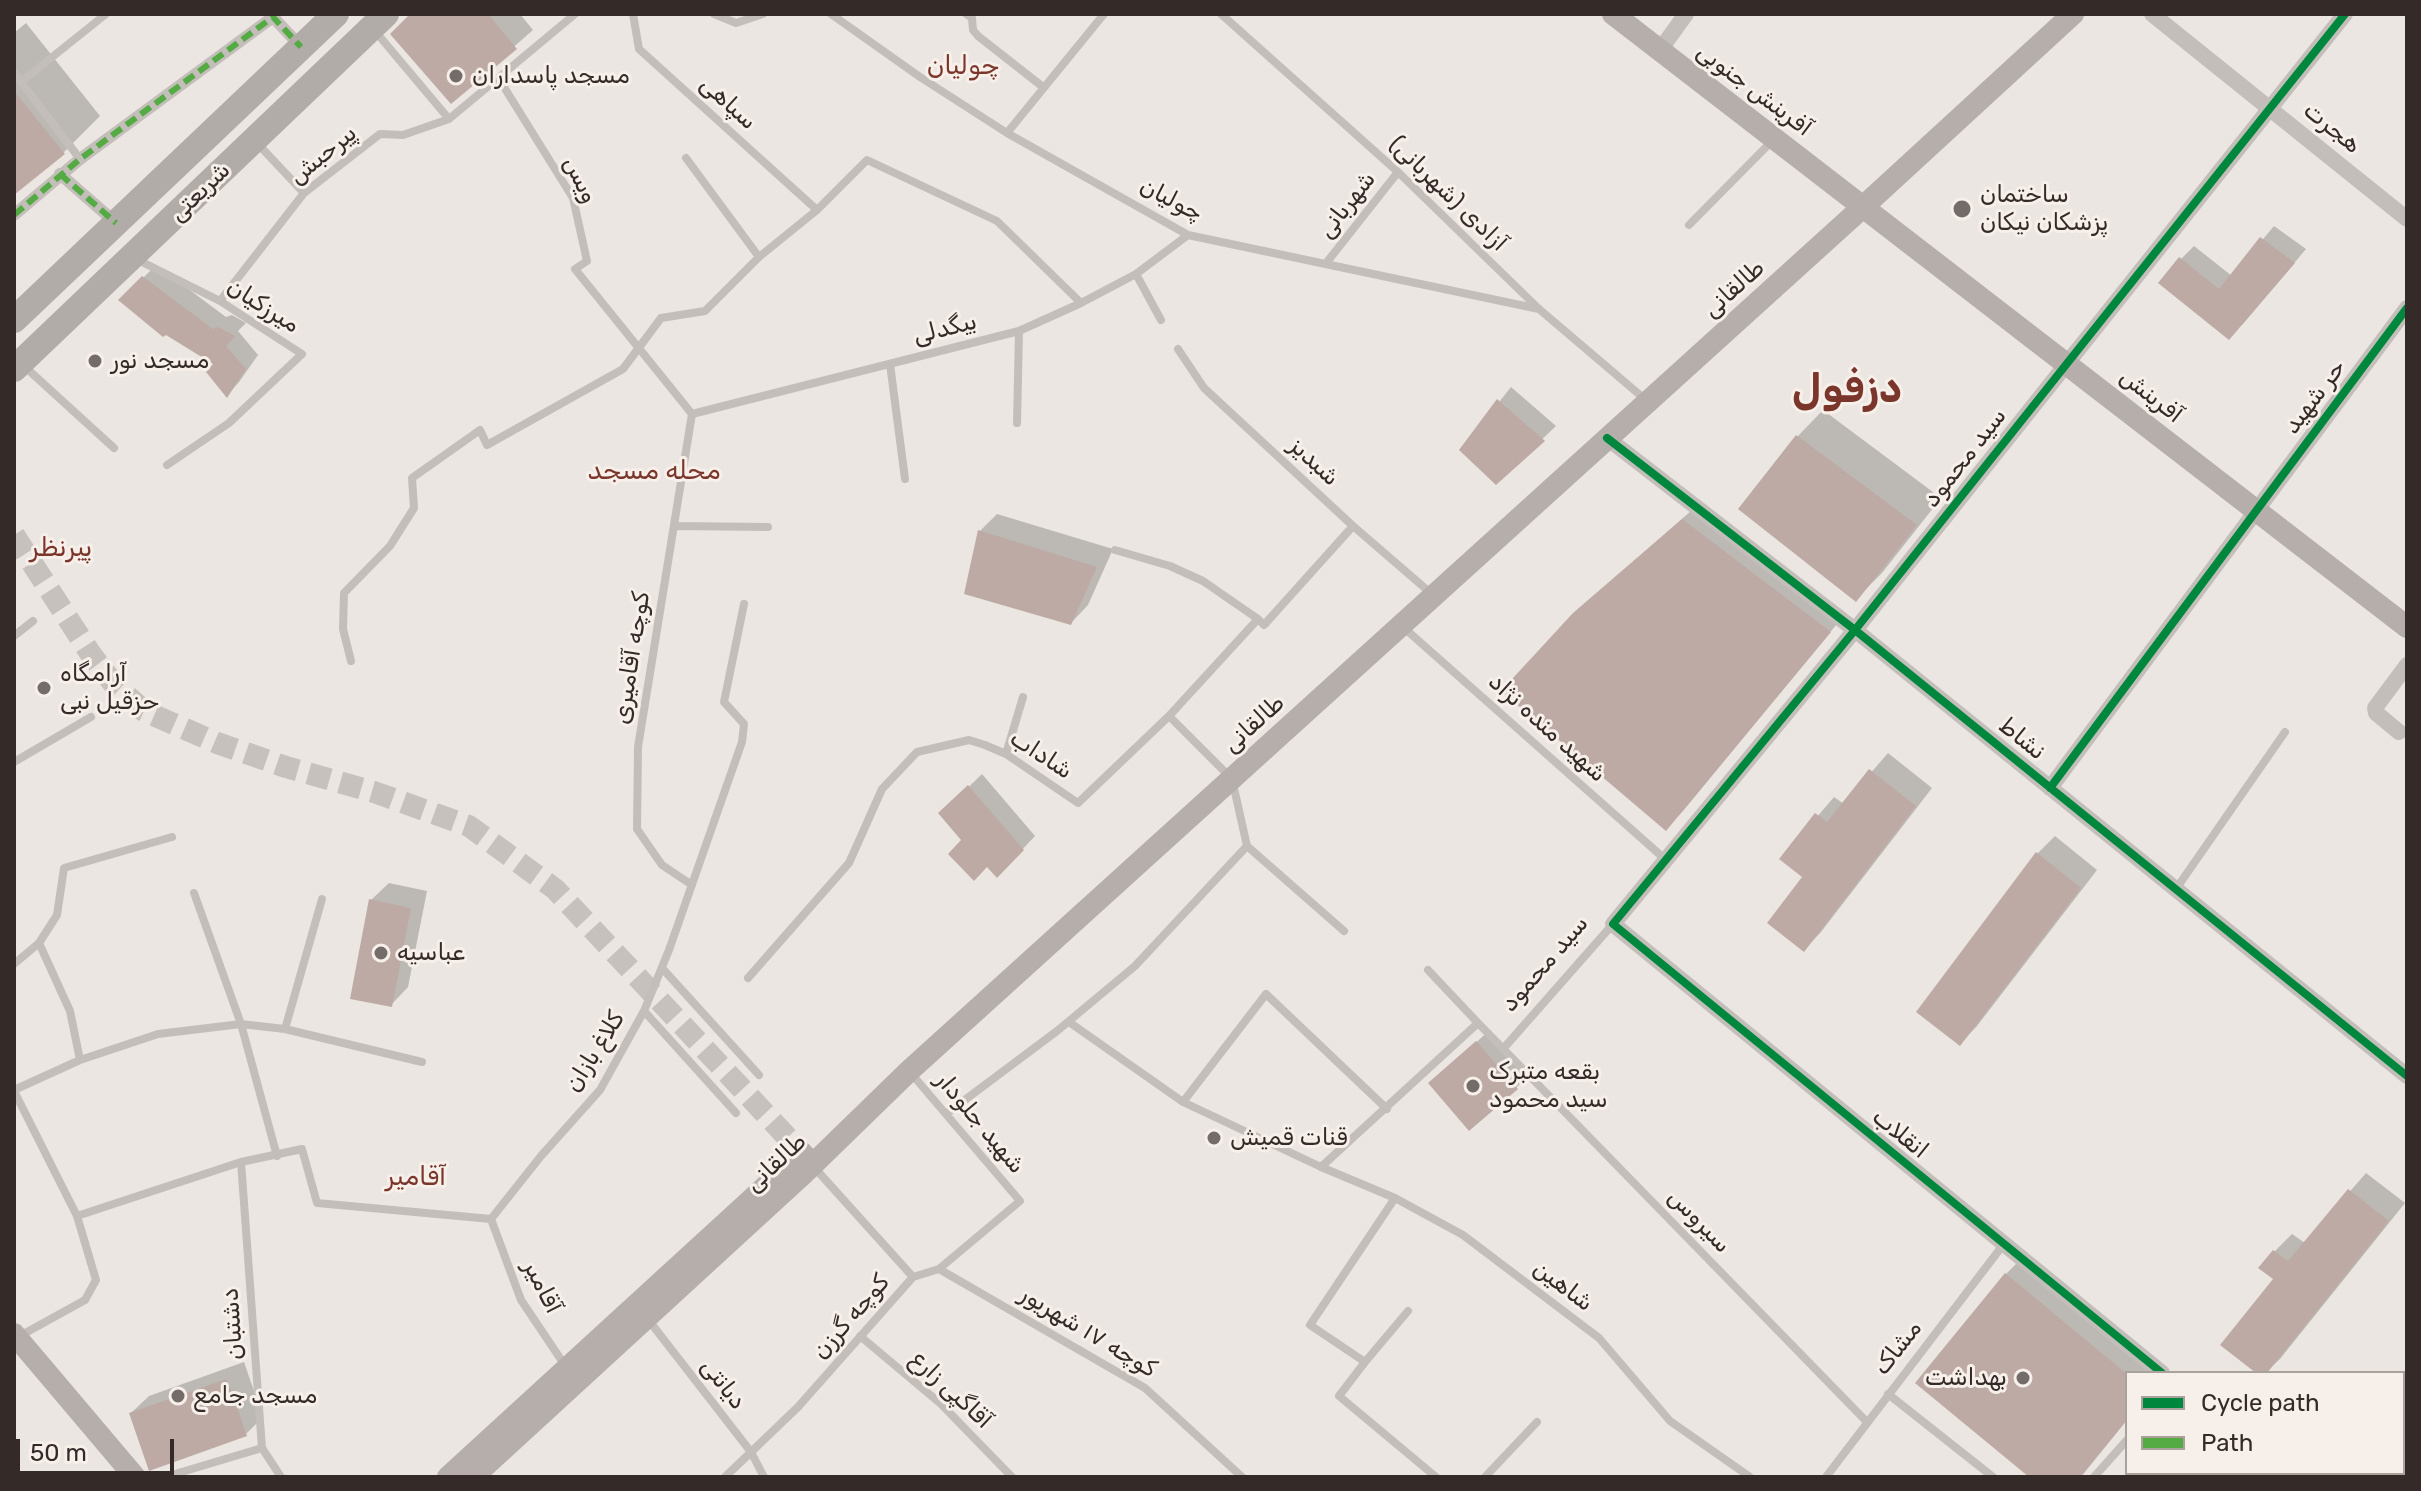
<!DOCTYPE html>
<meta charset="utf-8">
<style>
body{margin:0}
#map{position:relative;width:2421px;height:1491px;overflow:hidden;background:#ebe6e1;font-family:Rubik,sans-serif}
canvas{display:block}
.frame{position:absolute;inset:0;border:16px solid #342b29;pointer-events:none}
.legend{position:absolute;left:2125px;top:1371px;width:280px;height:104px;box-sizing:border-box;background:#f7efe9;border:2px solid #a9a19c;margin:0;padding:10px 14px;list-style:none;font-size:24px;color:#342b29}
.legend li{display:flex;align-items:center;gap:16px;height:40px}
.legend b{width:40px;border:2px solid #a9a19c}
.scale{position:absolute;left:16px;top:1439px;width:158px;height:36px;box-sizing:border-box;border:4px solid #342b29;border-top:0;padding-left:10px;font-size:24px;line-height:28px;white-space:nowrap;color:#342b29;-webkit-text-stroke:6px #f7efe9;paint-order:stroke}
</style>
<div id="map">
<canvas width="2421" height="1491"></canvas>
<div class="frame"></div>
<ul class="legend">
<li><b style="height:10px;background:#00873e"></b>Cycle path</li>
<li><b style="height:10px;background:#54ab44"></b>Path</li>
</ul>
<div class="scale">50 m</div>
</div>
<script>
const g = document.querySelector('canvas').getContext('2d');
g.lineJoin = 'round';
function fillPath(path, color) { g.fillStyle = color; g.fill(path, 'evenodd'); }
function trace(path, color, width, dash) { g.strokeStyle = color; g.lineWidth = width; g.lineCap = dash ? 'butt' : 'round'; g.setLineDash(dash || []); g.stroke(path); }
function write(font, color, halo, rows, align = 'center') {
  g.font = font + ' Rubik,Cairo,sans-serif'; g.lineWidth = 6; g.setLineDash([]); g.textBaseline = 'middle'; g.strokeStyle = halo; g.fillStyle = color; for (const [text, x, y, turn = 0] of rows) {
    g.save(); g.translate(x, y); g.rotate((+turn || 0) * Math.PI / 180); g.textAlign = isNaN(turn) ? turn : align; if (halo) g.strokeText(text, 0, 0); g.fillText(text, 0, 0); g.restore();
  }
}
fillPath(new Path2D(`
 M 413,14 L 520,14 L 533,30 L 452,101 Z
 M 26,23 L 100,116 L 63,153 L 14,193 L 14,33 Z
 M 2274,226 L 2306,249 L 2242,325 L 2181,259 L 2194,246 L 2232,276 Z
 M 156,265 L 226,317 L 232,315 L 246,323 L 238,331 L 258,355 L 239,382 L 227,395 L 216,363 L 121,300 Z
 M 1511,387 L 1556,426 L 1496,483 L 1461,450 Z
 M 1823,410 L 1941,498 L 1882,573 L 1856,599 L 1741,509 L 1798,436 Z
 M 1700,503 L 1846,613 L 1683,811 L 1666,828 L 1574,614 Z
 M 997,514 L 1113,549 L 1088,605 L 1071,623 L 979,532 Z
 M 1888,753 L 1932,788 L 1821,932 L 1804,950 L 1805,877 L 1781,859 L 1834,797 L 1844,804 Z
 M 982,774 L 1035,836 L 997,876 L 941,814 Z
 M 2055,836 L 2097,870 L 1977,1026 L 1960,1044 L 1918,1012 L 2038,853 Z
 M 389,883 L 427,891 L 408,987 L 391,1005 L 371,900 Z
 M 1490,1030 L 1529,1075 L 1516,1088 L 1444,1071 Z
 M 2366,1173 L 2405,1203 L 2280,1359 L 2265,1373 L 2259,1373 L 2276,1279 L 2275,1251 L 2292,1234 L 2305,1243 Z
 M 2023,1257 L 2163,1373 L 2127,1373 L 2127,1420 L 2081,1477 L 2032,1477 L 2006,1274 Z
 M 244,1362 L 263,1417 L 246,1434 L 131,1413 L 149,1396 Z`), '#0003');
fillPath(new Path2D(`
 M 410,14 L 488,14 L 517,49 L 451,104 L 390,34 Z
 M 14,91 L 65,154 L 14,195 Z
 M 2260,237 L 2295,263 L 2229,340 L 2158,283 L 2179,257 L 2219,289 Z
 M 142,276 L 213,329 L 218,327 L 235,336 L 226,346 L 246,369 L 227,398 L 206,372 L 213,364 L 166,335 L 163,337 L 118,300 Z
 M 1497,399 L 1545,441 L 1496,485 L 1459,450 Z
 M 1796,435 L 1917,525 L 1856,602 L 1738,509 Z
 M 1682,519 L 1831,632 L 1666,831 L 1501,691 L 1573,613 Z
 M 978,530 L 1097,567 L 1071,625 L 964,594 Z
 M 1869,769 L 1916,806 L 1804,952 L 1767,923 L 1802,877 L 1779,859 L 1815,813 L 1827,822 Z
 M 968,785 L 1024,850 L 997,878 L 987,867 L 974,881 L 948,854 L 961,840 L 938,813 Z
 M 2036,852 L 2081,888 L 1960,1046 L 1916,1012 Z
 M 369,899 L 411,908 L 392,1007 L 350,999 Z
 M 1476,1041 L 1518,1089 L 1469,1131 L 1428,1083 Z
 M 2348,1189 L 2389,1221 L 2267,1373 L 2256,1373 L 2220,1345 L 2273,1279 L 2258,1268 L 2273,1250 L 2288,1261 Z
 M 2005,1273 L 2127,1374 L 2127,1420 L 2080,1477 L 2029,1477 L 1915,1383 Z
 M 227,1379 L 247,1436 L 149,1471 L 129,1413 Z`), '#bdaaa4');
trace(new Path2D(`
 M 14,535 L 90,653 L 113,683 L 144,711 L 217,743 L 286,767 L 374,792 L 469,826 L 555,889 L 802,1153`), '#c6c1bc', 22, [22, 11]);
trace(new Path2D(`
 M 633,14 L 639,49 L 817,210
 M 714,14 L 736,23 L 763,14
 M 831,14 L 920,77 L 1007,133 L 1188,235 L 1539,309
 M 966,14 L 972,18 L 973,30 L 978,36 L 1043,87
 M 1221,14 L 1398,172 L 1539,309 L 1647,401
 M 375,31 L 449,119
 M 14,73 L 80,159
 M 499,79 L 573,198 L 587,261 L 575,269 L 692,414
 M 21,82 L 106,14
 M 1007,133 L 1104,14
 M 257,143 L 304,193
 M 686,158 L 759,257
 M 1689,225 L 1773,140
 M 136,259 L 220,301 L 302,354 L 229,423 L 167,465
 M 1327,262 L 1398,172
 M 1136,274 L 1161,320
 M 220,301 L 304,193 L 380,134 L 403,135 L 449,119 L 575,14
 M 1178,349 L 1204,388 L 1353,526 L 1433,595
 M 890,364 L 905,479
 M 24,366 L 114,448
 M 692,414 L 1019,331 L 1081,303 L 1136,274 L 1188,235
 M 1017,423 L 1019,331
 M 674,526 L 768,527
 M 1115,550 L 1170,566 L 1203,581 L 1258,619
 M 1403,627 L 1666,860
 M 14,636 L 33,621
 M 351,661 L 343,629 L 344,593 L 390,546 L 414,508 L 412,478 L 480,430 L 487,445 L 623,369 L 661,318 L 705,311 L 759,257 L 817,210 L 867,160 L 997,221 L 1081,303
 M 1006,754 L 1023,697
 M 14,762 L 91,717
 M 1247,846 L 1344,931
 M 692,885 L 662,865 L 637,829 L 638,747 L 692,414
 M 2176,889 L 2285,732
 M 194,893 L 241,1024 L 277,1156
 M 39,943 L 70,1011 L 80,1060
 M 14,964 L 39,943 L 57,915 L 64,868 L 172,837
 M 662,968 L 759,1075
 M 1428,970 L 1478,1023
 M 748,978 L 849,863 L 882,789 L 917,752 L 969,740 L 985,745 L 1006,754 L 1078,803 L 1169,716 L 1258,619 L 1264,625 L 1353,526
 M 644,1011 L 669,950 L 742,742 L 744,724 L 724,702 L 744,604
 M 1069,1022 L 1183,1102
 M 285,1029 L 322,899
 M 1503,1049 L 1613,924
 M 14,1090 L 80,1060 L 158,1034 L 241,1024 L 285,1029 L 422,1062
 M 14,1091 L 77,1216 L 96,1280 L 85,1300 L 18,1337
 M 1387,1109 L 1266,994 L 1183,1102 L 1321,1167 L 1395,1198 L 1463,1235 L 1599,1338 L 1670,1421 L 1750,1477
 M 946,1114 L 1057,1031 L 1135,966 L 1247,846 L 1232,779 L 1169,716
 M 241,1162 L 262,1448 L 281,1477
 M 813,1166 L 913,1277
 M 1321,1167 L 1478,1023 L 1866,1421
 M 1395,1198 L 1310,1325 L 1365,1362 L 1339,1396 L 1436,1477
 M 77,1216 L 241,1162 L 302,1149 L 317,1203 L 491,1219
 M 491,1219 L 541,1156 L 600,1090 L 644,1011 L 736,1113
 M 491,1219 L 521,1300 L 566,1367
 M 939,1269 L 1145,1388 L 1242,1477
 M 647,1318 L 751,1452 L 764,1477
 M 860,1336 L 941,1404 L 1012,1477
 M 1365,1362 L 1408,1311
 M 1888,1394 L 1993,1477
 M 165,1477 L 262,1448
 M 725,1477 L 798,1407 L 913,1277 L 939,1269 L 1020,1201 L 910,1072
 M 1485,1477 L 1537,1422
 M 1826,1477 L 2003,1245
 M 2094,1477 L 2127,1440`), '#c4beba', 8);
trace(new Path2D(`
 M 60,174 L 116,223
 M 14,215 L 80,159 L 273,17 L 301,47`), '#c4beba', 12);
trace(new Path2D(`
 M 2152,14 L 2407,219
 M 1660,50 L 1686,14
 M 1607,438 L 1855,630 L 2407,1076
 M 2399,732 L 2376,713 L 2375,708 L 2407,665
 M 2050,788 L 2407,308
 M 2162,1373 L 1613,924 L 1855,630 L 2345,14
 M 2284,1473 L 2288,1477`), '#c4beba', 16);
trace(new Path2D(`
 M 1613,14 L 2407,627
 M 14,1334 L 135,1477
 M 2403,1473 L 2407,1468
 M 448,1477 L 802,1153 L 813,1165
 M 473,1477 L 800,1177 L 909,1071 L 1864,206 L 2073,14`), '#b5aeab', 22);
trace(new Path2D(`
 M 14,320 L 336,14
 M 14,369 L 386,14`), '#b2aca9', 26);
trace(new Path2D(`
 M 60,174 L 116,223
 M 14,215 L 80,159 L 273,17 L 301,47`), '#54ab44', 6, [12, 6]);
trace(new Path2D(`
 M 1607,438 L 1855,630 L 2407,1076
 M 2050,788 L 2407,308
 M 2162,1373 L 1613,924 L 1855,630 L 2345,14`), '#00873e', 8);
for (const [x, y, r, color] of [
 [456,76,8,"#746c69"],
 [1962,209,10,"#746c69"],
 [95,361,8,"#746c69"],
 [44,688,8,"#746c69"],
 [381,953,8,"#746c69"],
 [1473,1086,8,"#746c69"],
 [1214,1138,8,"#746c69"],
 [2023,1378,8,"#746c69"],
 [178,1396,8,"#746c69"]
]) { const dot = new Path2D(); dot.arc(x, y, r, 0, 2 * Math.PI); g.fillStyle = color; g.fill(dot); trace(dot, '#f7efe9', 3); }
write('24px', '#342b29', '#f7efe9', [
 ["مسجد پاسداران",472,76],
 ["ساختمان",1980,195],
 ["پزشکان نیکان",1980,223],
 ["مسجد نور",111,361],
 ["آرامگاه",60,674],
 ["حزقیل نبی",60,702],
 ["عباسیه",397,953],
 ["بقعه متبرک",1489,1072],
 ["سید محمود",1489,1100],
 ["قنات قمیش",1230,1138],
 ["بهداشت",2007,1378,"right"],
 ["مسجد جامع",194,1396]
], 'left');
write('24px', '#342b29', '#f7efe9', [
 ["آفرینش جنوبی",1754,90,37],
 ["سپاهی",728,103,42],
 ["هجرت",2332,128,39],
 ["پیرحبش",323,155,-39],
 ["ویس",580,180,64],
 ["شریعتی",200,192,-44],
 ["آزادی (شهربانی)",1448,194,44],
 ["چولیان",1171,200,27],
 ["شهربانی",1347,205,-52],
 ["طالقانی",1734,289,-42],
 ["میرزکیان",263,306,32],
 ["بیگدلی",945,329,-14],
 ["آفرینش",2151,396,38],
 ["حر شهید",2315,397,-53],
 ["سید محمود",1965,458,-52],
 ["شبدیز",1314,462,43],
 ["کوچه آقامیری",632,658,-81],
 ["طالقانی",1254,724,-42],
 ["شهید منده نژاد",1547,728,42],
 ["نشاط",2022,739,39],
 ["شاداب",1041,755,33],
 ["سید محمود",1545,964,-49],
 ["کلاغ بازان",595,1052,-58],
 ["شهید جلودار",980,1123,50],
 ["انقلاب",1900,1134,39],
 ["طالقانی",776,1163,-43],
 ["سیروس",1699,1221,46],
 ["شاهین",1563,1286,37],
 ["آقامیر",542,1287,63],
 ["کوچه گرزن",851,1317,-49],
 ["دشتبان",233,1324,-94],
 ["کوچه ۱۷ شهریور",1088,1332,31],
 ["مشاک",1898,1348,-52],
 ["دیانتی",723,1384,52],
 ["آقاگپی زارع",951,1390,43]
]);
write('26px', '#7a362b', '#f7efe9', [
 ["چولیان",963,66],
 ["محله مسجد",654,471],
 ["پیرنظر",61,548],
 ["آقامیر",416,1177]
]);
write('bold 40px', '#7a362b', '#f7efe9', [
 ["دزفول",1847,390]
]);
</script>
